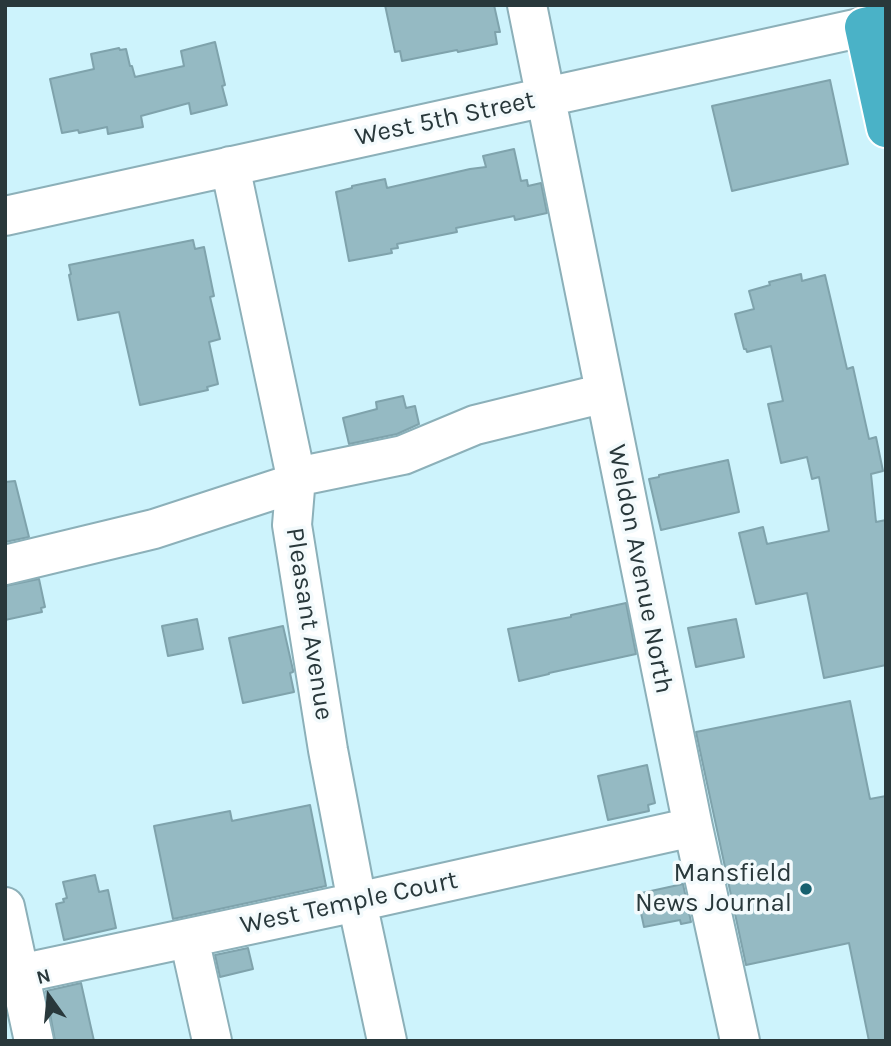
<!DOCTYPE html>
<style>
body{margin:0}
#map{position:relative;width:891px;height:1046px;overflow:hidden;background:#cdf3fc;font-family:Karla,sans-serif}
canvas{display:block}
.frame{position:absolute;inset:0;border:7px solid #29383b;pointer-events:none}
.north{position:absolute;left:14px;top:962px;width:70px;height:70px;-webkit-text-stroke:5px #f3fafc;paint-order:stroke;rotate:345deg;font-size:19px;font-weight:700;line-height:28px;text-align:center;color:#29383b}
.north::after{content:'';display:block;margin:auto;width:24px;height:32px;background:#29383b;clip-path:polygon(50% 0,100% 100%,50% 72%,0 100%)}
</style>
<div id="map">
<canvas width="891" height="1046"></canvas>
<div class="frame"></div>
<div class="north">N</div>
</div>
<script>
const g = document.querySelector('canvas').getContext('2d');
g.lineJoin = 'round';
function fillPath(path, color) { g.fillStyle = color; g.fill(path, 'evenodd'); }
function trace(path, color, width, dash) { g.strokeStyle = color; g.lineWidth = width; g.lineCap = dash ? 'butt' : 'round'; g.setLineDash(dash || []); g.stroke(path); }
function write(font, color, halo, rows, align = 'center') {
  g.font = font + ' Karla,sans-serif'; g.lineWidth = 7; g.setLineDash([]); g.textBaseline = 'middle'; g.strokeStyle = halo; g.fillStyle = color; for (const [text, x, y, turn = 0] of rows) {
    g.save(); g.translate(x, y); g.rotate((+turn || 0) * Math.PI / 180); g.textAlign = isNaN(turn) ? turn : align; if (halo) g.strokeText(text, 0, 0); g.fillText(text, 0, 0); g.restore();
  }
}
const building = new Path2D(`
 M 385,5 L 494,5 L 500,32 L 495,32 L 497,44 L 458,52 L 457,50 L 402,61 L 400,51 L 395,52 Z
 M 215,42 L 225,85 L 222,86 L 227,105 L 191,114 L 189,103 L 141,116 L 143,127 L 108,134 L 107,127 L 79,133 L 78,130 L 62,133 L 50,79 L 94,69 L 91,54 L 119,48 L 120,50 L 126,49 L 130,66 L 132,66 L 135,77 L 184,66 L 181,51 Z
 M 830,80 L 848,164 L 732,191 L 712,106 Z
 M 514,149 L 521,181 L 527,180 L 528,186 L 541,183 L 547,213 L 515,220 L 514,216 L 456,228 L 457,232 L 397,244 L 398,248 L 391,249 L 392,253 L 349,261 L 336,192 L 352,188 L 352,186 L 385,179 L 387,188 L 470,169 L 486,167 L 483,156 Z
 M 193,240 L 195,249 L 204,247 L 214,296 L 210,297 L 220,339 L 209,342 L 218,384 L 207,387 L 208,390 L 140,405 L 119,312 L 78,320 L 69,275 L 71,274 L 69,265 Z
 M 801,274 L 802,281 L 825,275 L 847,369 L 853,367 L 869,439 L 876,437 L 883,471 L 871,474 L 876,522 L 886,520 L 886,665 L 824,678 L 807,593 L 756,604 L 739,533 L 763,527 L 767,544 L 829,531 L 819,477 L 812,479 L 807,457 L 781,463 L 768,404 L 783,401 L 771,346 L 747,352 L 746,349 L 744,349 L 735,314 L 754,309 L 749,291 L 770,285 L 769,282 Z
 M 403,396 L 406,408 L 415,406 L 419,424 L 397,434 L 349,444 L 343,418 L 377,409 L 376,402 Z
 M 728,460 L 739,512 L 661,530 L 649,479 L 659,477 L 659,475 Z
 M 15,481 L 29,537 L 5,542 L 5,482 Z
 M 39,579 L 45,607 L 41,608 L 42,612 L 5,620 L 5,586 Z
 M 626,603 L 636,654 L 549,673 L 549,674 L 519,681 L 508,629 L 571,617 L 571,615 Z
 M 197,619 L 203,649 L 168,656 L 162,626 Z
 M 736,619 L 744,657 L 696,667 L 688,628 Z
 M 283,626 L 293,670 L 293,672 L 290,673 L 294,692 L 243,703 L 229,638 Z
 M 850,701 L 870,799 L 886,796 L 886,1041 L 869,1041 L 849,943 L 746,965 L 696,732 Z
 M 647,765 L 655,803 L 648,805 L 649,811 L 608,820 L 598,776 Z
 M 310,805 L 326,886 L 173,919 L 154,826 L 230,811 L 232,821 Z
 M 95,875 L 99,892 L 108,890 L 116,928 L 64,940 L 56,904 L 64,902 L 63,899 L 67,898 L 63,882 Z
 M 683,884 L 691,922 L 681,924 L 680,920 L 644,927 L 637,894 Z
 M 248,948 L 253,969 L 220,977 L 215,955 Z
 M 81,983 L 94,1041 L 55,1041 L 46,991 Z`);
fillPath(building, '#95bac3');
trace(building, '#7fa3ac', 2);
const minor = new Path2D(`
 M 527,5 L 693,827 L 740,1041
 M 230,166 L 296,477 L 292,525 L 328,750 L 357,902 L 387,1041
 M 5,216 L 864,27
 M 296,477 L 403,455 L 475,425 L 605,393
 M 5,565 L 154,529 L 295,483
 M 5,907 L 34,1041
 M 189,938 L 212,1041
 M 5,977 L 357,902 L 693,827`);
const highway = new Path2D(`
 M 886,22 L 864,27 L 886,128`);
trace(minor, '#8cb0b9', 42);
trace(highway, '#fff', 42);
trace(minor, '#fff', 38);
trace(highway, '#4ab2c7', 38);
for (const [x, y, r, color] of [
 [806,889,7,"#17616f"]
]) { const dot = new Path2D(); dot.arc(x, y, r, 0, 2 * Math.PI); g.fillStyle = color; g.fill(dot); trace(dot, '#f3fafc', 2.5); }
write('26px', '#29383b', '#f3fafc', [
 ["West 5th Street",445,119,-12],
 ["Weldon Avenue North",640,569,79],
 ["Pleasant Avenue",309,624,81],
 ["West Temple Court",349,903,-12]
]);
write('26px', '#29383b', '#f3fafc', [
 ["Mansfield",792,874],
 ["News Journal",792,904]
], 'right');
</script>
